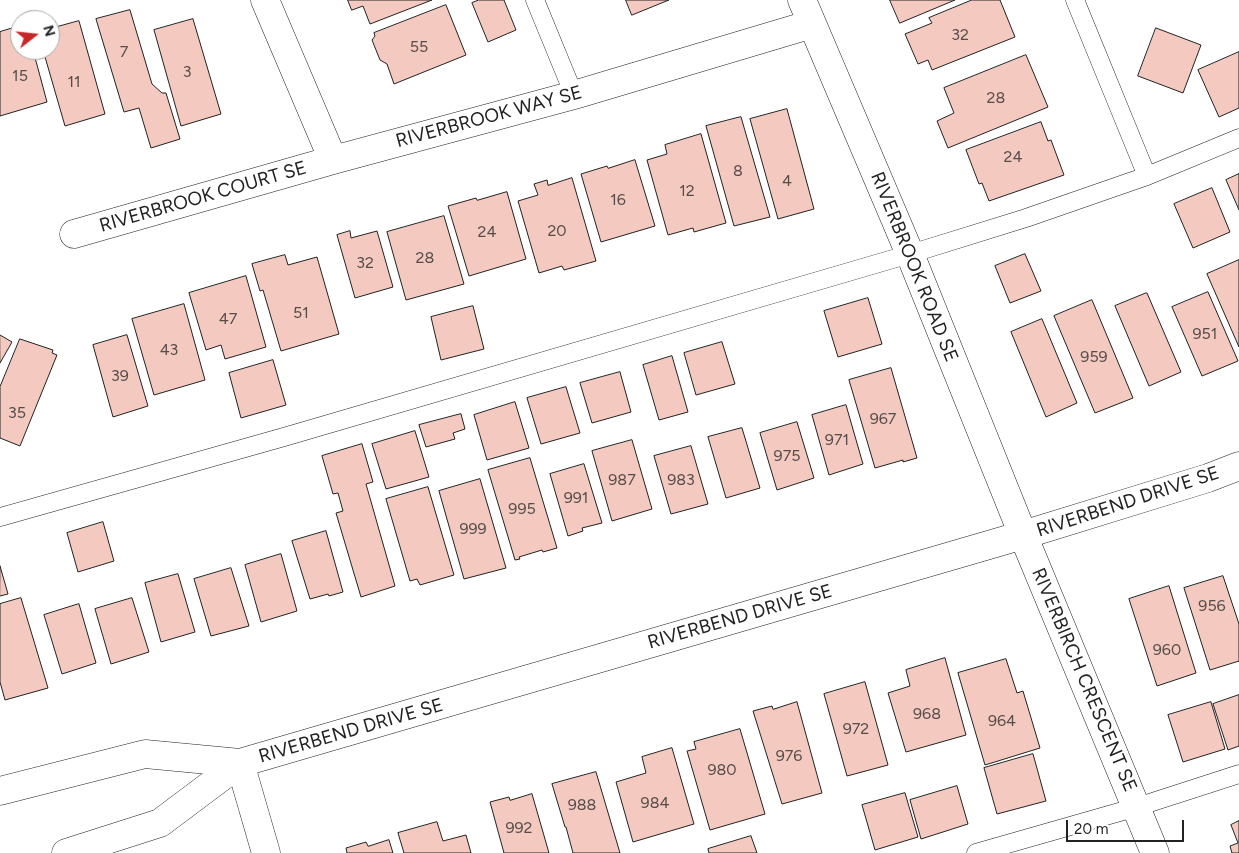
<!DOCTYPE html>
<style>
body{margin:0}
#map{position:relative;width:1239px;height:853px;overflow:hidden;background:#fff;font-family:Figtree,sans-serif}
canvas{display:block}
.north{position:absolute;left:10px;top:10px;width:50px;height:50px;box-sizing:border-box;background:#fff;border:1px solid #a7a7a7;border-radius:50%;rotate:74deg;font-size:14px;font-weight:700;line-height:20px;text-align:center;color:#222}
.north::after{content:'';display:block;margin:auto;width:18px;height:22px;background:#c62828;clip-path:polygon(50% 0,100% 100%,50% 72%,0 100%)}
.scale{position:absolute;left:1066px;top:820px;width:118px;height:22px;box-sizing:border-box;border:2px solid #222;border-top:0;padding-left:6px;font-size:15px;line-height:18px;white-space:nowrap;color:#222;-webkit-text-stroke:4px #fff;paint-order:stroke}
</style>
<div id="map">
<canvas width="1239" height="853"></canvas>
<div class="north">N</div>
<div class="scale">20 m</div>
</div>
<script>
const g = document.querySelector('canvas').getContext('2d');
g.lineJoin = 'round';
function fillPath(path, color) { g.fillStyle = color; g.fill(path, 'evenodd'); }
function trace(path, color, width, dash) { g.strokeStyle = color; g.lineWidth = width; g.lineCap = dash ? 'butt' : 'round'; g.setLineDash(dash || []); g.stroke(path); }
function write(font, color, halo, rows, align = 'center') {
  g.font = font + ' Figtree,sans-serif'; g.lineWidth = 4; g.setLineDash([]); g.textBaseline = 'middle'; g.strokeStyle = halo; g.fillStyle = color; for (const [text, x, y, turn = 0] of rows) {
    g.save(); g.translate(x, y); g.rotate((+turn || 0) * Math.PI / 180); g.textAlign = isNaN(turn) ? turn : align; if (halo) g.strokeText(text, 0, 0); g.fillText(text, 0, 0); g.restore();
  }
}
const building = new Path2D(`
 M 348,0 L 432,0 L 370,24 L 363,6 L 352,10 Z
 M 479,0 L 504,0 L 516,30 L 488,42 L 472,3 Z
 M 626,0 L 669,0 L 632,15 Z
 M 890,0 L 955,0 L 900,23 Z
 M 972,0 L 1000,0 L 1015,37 L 932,70 L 928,60 L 918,64 L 905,34 L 932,23 L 929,18 Z
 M 446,5 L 466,55 L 394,84 L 387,64 L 380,60 L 372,40 L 375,36 L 374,33 Z
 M 130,10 L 152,84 L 162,93 L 166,93 L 180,139 L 151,148 L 139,108 L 124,112 L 96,19 Z
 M 193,19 L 221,114 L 181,126 L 154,30 Z
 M 79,21 L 105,114 L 65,126 L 43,50 L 50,50 L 50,29 Z
 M 20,26 L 20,50 L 33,50 L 47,102 L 0,116 L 0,32 Z
 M 1156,28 L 1201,45 L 1183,93 L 1138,76 Z
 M 1239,52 L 1239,108 L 1219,117 L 1198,70 Z
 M 1026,55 L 1048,107 L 948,148 L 937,121 L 954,113 L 944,88 Z
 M 787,109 L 814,209 L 778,219 L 750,119 Z
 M 741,117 L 770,217 L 734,226 L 706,126 Z
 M 1041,122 L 1048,141 L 1051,140 L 1064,175 L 989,201 L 982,183 L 979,184 L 966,150 Z
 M 701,134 L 726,223 L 694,232 L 693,228 L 668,235 L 647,160 L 667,154 L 665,145 Z
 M 635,160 L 655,226 L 601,242 L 581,174 L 607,166 L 608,168 Z
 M 1239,174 L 1239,210 L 1226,180 Z
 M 572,178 L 596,261 L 564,270 L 562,266 L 539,273 L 518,201 L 538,195 L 534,184 L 547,180 L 548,185 Z
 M 1212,188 L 1230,232 L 1193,248 L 1174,204 Z
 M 507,192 L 526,259 L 469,276 L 448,206 L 476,198 L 477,200 Z
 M 444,216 L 464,284 L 406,300 L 387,232 Z
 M 350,231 L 351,238 L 377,231 L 393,287 L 355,298 L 337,235 Z
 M 1025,254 L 1041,291 L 1010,303 L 995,266 Z
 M 285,255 L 288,265 L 317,257 L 339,334 L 281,351 L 263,290 L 260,291 L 252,264 Z
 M 1239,260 L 1239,347 L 1207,274 Z
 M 246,276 L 266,347 L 225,359 L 221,345 L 206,350 L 189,293 Z
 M 1208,292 L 1238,361 L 1202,376 L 1172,307 Z
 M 1146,293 L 1147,293 L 1181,372 L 1149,386 L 1115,306 Z
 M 868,298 L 882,344 L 838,357 L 824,311 Z
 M 1092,300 L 1133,398 L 1095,413 L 1054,316 Z
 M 184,304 L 205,380 L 154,395 L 132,319 Z
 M 473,306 L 484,349 L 441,360 L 431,317 Z
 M 1042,319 L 1077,403 L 1046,417 L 1011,332 Z
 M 0,335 L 12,342 L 0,363 Z
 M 127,335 L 148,406 L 113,417 L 93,345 Z
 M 20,339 L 53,350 L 52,353 L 57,355 L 20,446 L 0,438 L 0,387 Z
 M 722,342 L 735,384 L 696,395 L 684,353 Z
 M 672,356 L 688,412 L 659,420 L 643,365 Z
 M 273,360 L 286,405 L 241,418 L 229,373 Z
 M 891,368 L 917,458 L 903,462 L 903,460 L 875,468 L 849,380 Z
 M 620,372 L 631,412 L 592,423 L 580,383 Z
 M 566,387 L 580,433 L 541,444 L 527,398 Z
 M 515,402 L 529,448 L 487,460 L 474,415 Z
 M 846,405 L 863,464 L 829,475 L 812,415 Z
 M 461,414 L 465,429 L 453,433 L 455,439 L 426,447 L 419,425 Z
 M 797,422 L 814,478 L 777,490 L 760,433 Z
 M 742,428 L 760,488 L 726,498 L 708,437 Z
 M 415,431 L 429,477 L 386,489 L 372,444 Z
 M 632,440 L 652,509 L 612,521 L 592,451 Z
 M 362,444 L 373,482 L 366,484 L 395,586 L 361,597 L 336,513 L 343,511 L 338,493 L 333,494 L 322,456 Z
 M 691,446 L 708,504 L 671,514 L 654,456 Z
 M 530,458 L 557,548 L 543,552 L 542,550 L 519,557 L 520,559 L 515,560 L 488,470 Z
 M 584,464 L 602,523 L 582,528 L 583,531 L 568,536 L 550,474 Z
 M 480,479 L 506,568 L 464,579 L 439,491 Z
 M 428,487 L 454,575 L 420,585 L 417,579 L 410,581 L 386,499 Z
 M 103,522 L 114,561 L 78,572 L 67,533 Z
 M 326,531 L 343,592 L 329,596 L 328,594 L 310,599 L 292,541 Z
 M 281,554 L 297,611 L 261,622 L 245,565 Z
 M 0,566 L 8,594 L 0,596 Z
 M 231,568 L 249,626 L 211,636 L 194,579 Z
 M 178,574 L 195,632 L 161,642 L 145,583 Z
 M 1223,576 L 1239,624 L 1239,661 L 1210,670 L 1184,588 Z
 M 1169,586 L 1196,673 L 1157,686 L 1129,599 Z
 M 21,598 L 48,688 L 5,700 L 0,682 L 0,604 Z
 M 132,598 L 149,652 L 111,664 L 95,609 Z
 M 79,604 L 96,663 L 62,674 L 44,615 Z
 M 945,658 L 966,735 L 906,752 L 888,693 L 910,686 L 906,670 Z
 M 1006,659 L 1017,693 L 1023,691 L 1040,748 L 985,765 L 958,673 Z
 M 865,682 L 888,765 L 847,776 L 824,694 Z
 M 1239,695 L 1239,746 L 1228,750 L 1213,704 Z
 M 797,702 L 822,793 L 782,804 L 753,711 L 772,706 L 773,709 Z
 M 1211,702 L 1225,749 L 1183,762 L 1168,715 Z
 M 740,729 L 765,814 L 710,830 L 687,751 L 696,749 L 694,742 Z
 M 672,748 L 694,824 L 633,842 L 616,782 L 646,773 L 642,757 Z
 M 1033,754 L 1046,801 L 997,814 L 984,768 Z
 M 596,772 L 620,853 L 573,853 L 566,827 L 565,827 L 552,784 Z
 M 957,786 L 968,824 L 921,839 L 910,800 Z
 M 905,793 L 918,837 L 875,850 L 862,805 Z
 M 532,794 L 549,853 L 504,853 L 490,802 L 509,797 L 510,800 Z
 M 1239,821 L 1239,853 L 1232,853 L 1230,846 L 1238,843 L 1231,825 Z
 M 437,822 L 443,841 L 466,835 L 471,853 L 404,853 L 398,833 Z
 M 751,836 L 757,853 L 709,853 L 708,849 Z
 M 389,840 L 393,853 L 347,853 L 346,848 L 366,842 L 368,846 Z`);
fillPath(building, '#f3c9c0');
trace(building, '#222', 1);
const lane = new Path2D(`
 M 535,0 L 574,95
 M 1075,0 L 1147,176
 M 0,517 L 284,437 L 910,254 L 1026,218 L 1147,176 L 1239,138
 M 976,853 L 1137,807 L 1239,774`);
const street = new Path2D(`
 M 265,0 L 333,160 L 574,95 L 812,24
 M 802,0 L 910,254 L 1023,535 L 1155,853
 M 74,234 L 333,160
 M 240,763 L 266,853`);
const secondary = new Path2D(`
 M 0,791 L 145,754 L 240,763
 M 66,853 L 160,823 L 240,763 L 1023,535 L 1208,478 L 1239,466`);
trace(lane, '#222', 19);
trace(street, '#222', 29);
trace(secondary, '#222', 29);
trace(lane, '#fff', 18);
trace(street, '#fff', 28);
trace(secondary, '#fff', 28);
write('16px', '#564c4a', null, [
 ["32",960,35],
 ["55",419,47],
 ["7",124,52],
 ["3",187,72],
 ["15",20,76],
 ["11",74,82],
 ["28",996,98],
 ["24",1013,157],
 ["8",738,171],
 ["4",787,181],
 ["12",687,191],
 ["16",618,200],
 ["20",557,231],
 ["24",487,232],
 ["28",425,258],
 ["32",365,263],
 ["51",301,313],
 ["47",228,319],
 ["951",1205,334],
 ["43",169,350],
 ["959",1094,357],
 ["39",120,376],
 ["35",17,413],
 ["967",883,419],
 ["971",837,440],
 ["975",787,456],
 ["987",622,480],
 ["983",681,480],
 ["991",576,498],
 ["995",522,509],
 ["999",473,529],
 ["956",1212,606],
 ["960",1167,650],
 ["968",927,714],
 ["964",1002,721],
 ["972",856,729],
 ["976",789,756],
 ["980",722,770],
 ["984",655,803],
 ["988",582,805],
 ["992",519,828]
]);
write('19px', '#222', '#fff', [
 ["RIVERBROOK WAY SE",489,117,-15],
 ["RIVERBROOK COURT SE",203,197,-16],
 ["RIVERBROOK ROAD SE",914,267,68],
 ["RIVERBEND DRIVE SE",1128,502,-18],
 ["RIVERBEND DRIVE SE",740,617,-16],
 ["RIVERBIRCH CRESCENT SE",1084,680,67],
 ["RIVERBEND DRIVE SE",351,731,-16]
]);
</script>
